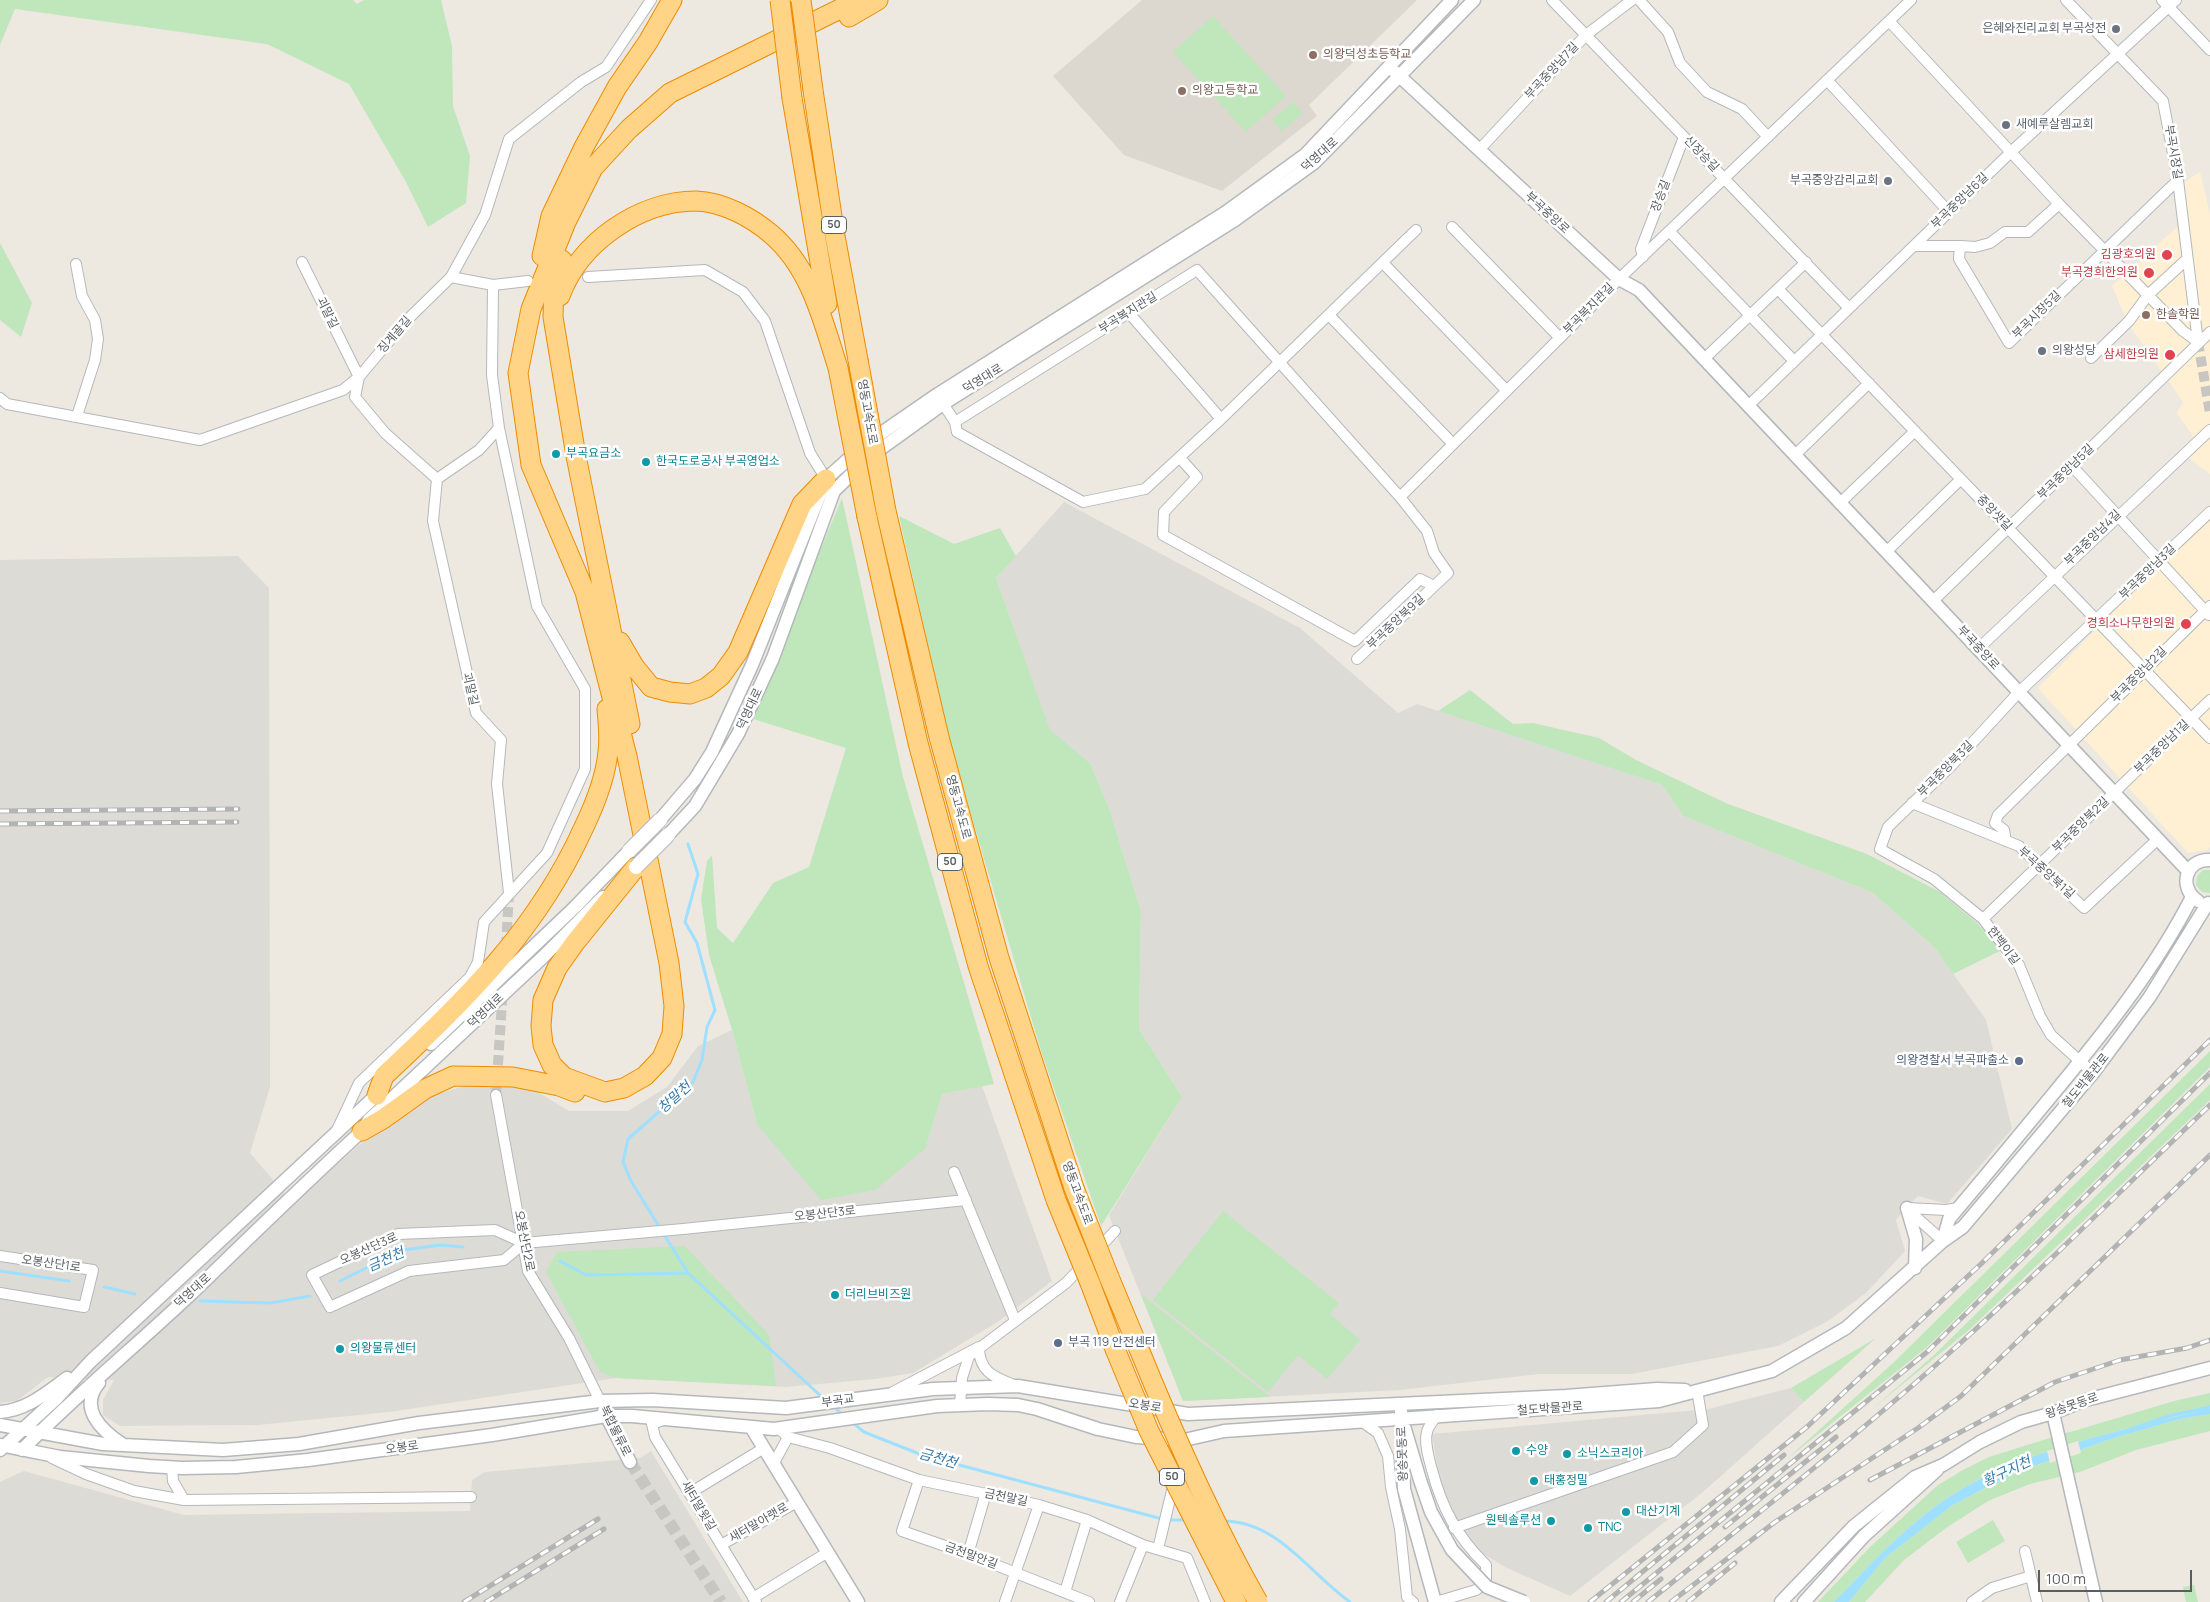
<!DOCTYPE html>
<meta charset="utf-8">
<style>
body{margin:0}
#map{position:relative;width:2210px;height:1602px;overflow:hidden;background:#ede9e1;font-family:Manrope,sans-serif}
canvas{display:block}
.scale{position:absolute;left:2038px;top:1570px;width:154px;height:22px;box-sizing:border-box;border:2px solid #595e62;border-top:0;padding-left:6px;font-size:15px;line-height:18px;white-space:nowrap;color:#595e62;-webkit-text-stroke:4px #fff;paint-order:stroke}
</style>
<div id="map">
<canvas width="2210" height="1602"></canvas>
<div class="scale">100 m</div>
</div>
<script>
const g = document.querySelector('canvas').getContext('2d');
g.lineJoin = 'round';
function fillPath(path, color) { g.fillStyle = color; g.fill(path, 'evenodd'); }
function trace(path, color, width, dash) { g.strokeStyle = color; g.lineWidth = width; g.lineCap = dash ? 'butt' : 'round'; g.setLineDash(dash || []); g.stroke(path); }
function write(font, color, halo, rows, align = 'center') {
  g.font = font + ' Manrope,"Noto Sans KR",sans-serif'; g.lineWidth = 5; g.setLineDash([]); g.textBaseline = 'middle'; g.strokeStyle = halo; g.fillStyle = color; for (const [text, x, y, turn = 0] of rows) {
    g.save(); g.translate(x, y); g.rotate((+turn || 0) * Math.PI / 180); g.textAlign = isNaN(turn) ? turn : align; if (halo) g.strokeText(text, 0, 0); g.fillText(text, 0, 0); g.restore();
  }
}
fillPath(new Path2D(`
 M 2200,172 L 2210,214 L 2210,474 L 2189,458 L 2195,439 L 2177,413 L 2183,402 L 2129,325 L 2112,286 L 2179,225 L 2175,188 Z
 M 2210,509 L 2210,847 L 2207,850 L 2188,853 L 2038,688 L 2165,560 Z`), '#fff0d4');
fillPath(new Path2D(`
 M 1064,502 L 1300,628 L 1398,713 L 1417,704 L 1662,785 L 1683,816 L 1873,893 L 1935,948 L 1986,1020 L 2012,1129 L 1947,1204 L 1918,1196 L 1906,1208 L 1896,1220 L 1905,1251 L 1866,1293 L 1828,1321 L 1778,1346 L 1632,1374 L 1539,1374 L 1400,1390 L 1183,1401 L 1109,1215 L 1182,1097 L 1139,1029 L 1141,911 L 1108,805 L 1090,763 L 1050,731 L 996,578 Z
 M 238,556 L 269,588 L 270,1087 L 250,1153 L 293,1203 L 406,1104 L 474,1083 L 526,1085 L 569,1111 L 628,1111 L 667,1087 L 698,1046 L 732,1030 L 757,1124 L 926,1148 L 942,1094 L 982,1086 L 1052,1281 L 999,1321 L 913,1373 L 875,1379 L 786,1387 L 616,1378 L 389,1412 L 258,1425 L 120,1426 L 103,1415 L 103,1400 L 114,1380 L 48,1377 L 17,1401 L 0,1403 L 0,560 Z
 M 1791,1388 L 1804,1402 L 1703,1492 L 1570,1596 L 1507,1568 L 1480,1552 L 1456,1522 L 1440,1484 L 1432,1434 L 1708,1409 Z
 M 651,1451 L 743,1602 L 0,1602 L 0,1482 L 24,1471 L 184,1515 L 470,1511 L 472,1480 L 485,1472 L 640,1458 Z`), '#dddbd5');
fillPath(new Path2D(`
 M 1142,0 L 1417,0 L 1309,105 L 1317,116 L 1222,191 L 1124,155 L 1053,76 Z`), '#ddd8cf');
fillPath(new Path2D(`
 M 0,0 L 353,0 L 357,4 L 364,0 L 441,0 L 452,46 L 453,106 L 470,156 L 466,203 L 428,227 L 406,182 L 349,84 L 267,44 L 15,9 L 0,45 Z
 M 1213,16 L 1286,96 L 1246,132 L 1173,52 Z
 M 1293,102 L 1303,113 L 1282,131 L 1272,120 Z
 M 0,243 L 32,303 L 21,337 L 0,320 Z
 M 842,498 L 903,777 L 994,1084 L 942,1094 L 926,1148 L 875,1190 L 821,1200 L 757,1124 L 732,1030 L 709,955 L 701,899 L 707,861 L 712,855 L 717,928 L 733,943 L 773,883 L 809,867 L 846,748 L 750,718 Z
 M 899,516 L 954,544 L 1000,528 L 1016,556 L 996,578 L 1050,730 L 1090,763 L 1108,805 L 1141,911 L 1139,1029 L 1182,1097 L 1101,1226 L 1041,1051 L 951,747 Z
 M 1470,690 L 1513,724 L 1533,723 L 1599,738 L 1636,760 L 1728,804 L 1867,854 L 1940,892 L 1977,923 L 2002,950 L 1953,974 L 1935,948 L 1873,893 L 1683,816 L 1662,785 L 1438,711 Z
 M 2203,870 L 2210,870 L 2210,893 L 2202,892 L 2196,885 L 2197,876 Z
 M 2210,1051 L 2210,1067 L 1926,1348 L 1787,1459 L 1893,1363 Z
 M 2210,1084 L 2210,1100 L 1970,1329 L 1871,1410 L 1934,1355 Z
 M 1223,1211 L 1339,1303 L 1330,1314 L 1360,1340 L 1327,1379 L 1298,1355 L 1268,1392 L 1153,1300 Z
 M 685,1246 L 769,1335 L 776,1386 L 616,1378 L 600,1372 L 546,1272 L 557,1252 Z
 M 1141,1294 L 1270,1397 L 1183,1401 Z
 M 1876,1338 L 1804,1402 L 1791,1388 Z
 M 2210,1393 L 2210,1408 C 2125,1430 2023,1449 1949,1497 C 1905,1526 1870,1565 1834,1602 L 1818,1602 L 1870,1547 L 1938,1485 L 1963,1470 L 1989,1457 L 2040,1441 L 2174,1401 Z
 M 2210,1414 L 2210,1431 L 2136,1450 L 2080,1472 L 2030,1484 L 1988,1501 L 1946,1528 L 1904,1560 L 1865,1602 L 1849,1602 L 1886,1557 L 1940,1515 L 1953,1505 L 2015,1473 L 2117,1437 L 2180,1419 Z
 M 1993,1520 L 2005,1541 L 1968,1563 L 1956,1542 Z
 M 2194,1585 L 2198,1602 L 2186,1602 L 2183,1587 Z`), '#c0e6bc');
fillPath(new Path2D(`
 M 2210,1408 L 2210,1414 L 2180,1419 L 2117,1437 L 2014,1473 L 1953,1505 L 1886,1557 L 1849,1602 L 1834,1602 C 1870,1565 1905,1526 1949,1497 C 2023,1449 2125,1430 2210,1408 Z`), '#9fdfff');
fillPath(new Path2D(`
 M 2078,1441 L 2081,1453 L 2050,1463 L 2047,1451 Z`), '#ede9e1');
trace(new Path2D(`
 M 660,1228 L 631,1181 L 623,1162 L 628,1139 L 693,1082 L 702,1060 L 707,1027 L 715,1010 L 697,943 L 685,922 L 698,874 L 688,844
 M 663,1233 L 688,1273
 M 560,1261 L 586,1275 L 688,1273 L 824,1399
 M 0,1271 L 69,1281
 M 340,1281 L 402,1250 L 441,1245 L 463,1247
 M 104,1287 L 135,1294
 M 200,1301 L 270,1303 L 310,1296
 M 833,1406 L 843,1415
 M 852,1422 L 864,1432 L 922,1455 L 1166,1520 L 1187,1520
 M 2131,1429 L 2169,1416 L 2210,1407
 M 1223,1521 C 1278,1521 1309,1573 1350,1602`), '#9fdfff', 3);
trace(new Path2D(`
 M 2198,342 L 2210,413
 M 506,947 L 509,893
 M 496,1095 L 504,971`), '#c8c6c1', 10, [10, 5]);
trace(new Path2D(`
 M 630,1462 L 721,1602`), '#c8c6c1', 12, [12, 6]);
const minor = new Path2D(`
 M 1552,0 L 1849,308
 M 1639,0 L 1668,32 L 1680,63 L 1707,92 L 1742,109 L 1768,137
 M 2066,0 L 2163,101 L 2178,180 L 2198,342
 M 2162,0 L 2210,50
 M 1889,21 L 2059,204 L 2183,331 L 2198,342
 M 1827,80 L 1949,212
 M 1479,150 L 1586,35 L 1632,0
 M 1452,227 L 1560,338
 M 1669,231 L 1794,361
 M 1914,246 L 1960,246 L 1959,259 L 2009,343 L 2178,180
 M 1960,246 L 1975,247 L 1990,243 L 2005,232 L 2028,232 L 2059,204
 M 1643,257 L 1641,249 L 1684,137
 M 302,262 L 359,377 L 355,397 L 385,433 L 437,479
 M 1383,263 L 1507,391
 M 76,264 L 82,296 L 95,320 L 98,339 L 95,360 L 77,416
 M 451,277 L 493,285 L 528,281
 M 588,277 L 705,270 L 743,292 L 765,321 L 810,453 L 828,482
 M 1778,289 L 2210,738
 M 1129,313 L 1221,419
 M 1329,315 L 1453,444
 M 2091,358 L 2129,321 L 2148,295 L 2186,260
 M 1704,359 L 1806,262
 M 0,398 L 7,404 L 200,440 L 343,390 L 359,377 L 406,321 L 451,277 L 485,215 L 509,139 L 581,82 L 606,67 L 651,0
 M 940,399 L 955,422 L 957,432 L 1083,502 L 1145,489 L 1221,419 L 1416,230
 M 1748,406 L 2011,152 L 2176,0
 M 955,422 L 1197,270 L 1400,497 L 1427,531 L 1434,553 L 1448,573 L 1357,659
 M 499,428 L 479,450 L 437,479 L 433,521 L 476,713 L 501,740 L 497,784 L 509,893
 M 1795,455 L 1869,383
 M 1180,458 L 1197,477 L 1164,512 L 1163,535 L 1355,641 L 1420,579 L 1434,586
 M 2072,466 L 2209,615
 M 1400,497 L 1619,279 L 1911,0
 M 1840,503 L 1915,431
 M 1886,552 L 1961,479
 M 1933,601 L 2210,332
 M 1978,649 L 2210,430
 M 1912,803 L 2019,846 L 2084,908 L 2158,839
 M 2006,841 L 2004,830 L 1995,823 L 1998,815 L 2210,606
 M 1983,919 L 2210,700
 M 2093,1073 L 2051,1035 L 2040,1016 L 2019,965 L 1983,919 L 1934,879 L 1880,849 L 1888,827 L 1952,765 L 2019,692 L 2210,512
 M 496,1095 L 528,1271 L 569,1338 L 600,1401
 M 337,1130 L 359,1083 L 470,977 L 478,962 L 484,922 L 547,853 L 585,769 L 585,689 L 537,606 L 499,428 L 492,375 L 493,285
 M 954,1172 L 1015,1320
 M 1906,1208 L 1943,1241
 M 1907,1208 L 1946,1210 L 1959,1208
 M 495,1230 L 524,1243 L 504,1260 L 409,1271 L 330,1307 L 312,1275 L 398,1234 Z
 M 524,1243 L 683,1229 L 966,1200
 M 0,1256 L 93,1270 L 84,1307 L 0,1293
 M 893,1392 L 979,1347 C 979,1371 993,1377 1014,1385
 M 960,1405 L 962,1378 L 969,1356 L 1066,1283 L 1115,1231
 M 663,1420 L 652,1424 L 655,1437 L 756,1602
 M 1364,1423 L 1378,1433 L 1388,1456 L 1391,1487 L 1400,1529 L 1407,1597 L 1413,1602
 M 779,1429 L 788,1437 L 830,1448 L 919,1480 L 1039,1505 L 1087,1520 L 1143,1545 L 1187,1558 L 1205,1602
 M 52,1458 L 86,1474 L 134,1491 L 184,1500 L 471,1497
 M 774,1463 L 788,1437
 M 172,1468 L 173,1481 L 184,1500
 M 919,1480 L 902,1531 L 968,1554 L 1089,1602
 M 690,1493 L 764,1448
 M 1454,1528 L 1673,1452 L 1703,1425 L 1697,1390
 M 721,1545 L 797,1502
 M 1158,1549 L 1181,1453
 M 2025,1551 L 2037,1602
 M 968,1554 L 986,1493
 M 1065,1592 L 1087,1520
 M 753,1598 L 828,1552
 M 1005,1602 L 1039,1505
 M 1120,1602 L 1143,1545
 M 1436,1602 L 1476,1590 L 1486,1581 L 1486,1565 C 1457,1537 1442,1508 1432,1470 C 1429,1459 1424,1443 1427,1432 C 1428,1426 1434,1420 1437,1415
 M 1972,1602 L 1992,1588 L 2031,1576`);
const tertiary = new Path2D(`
 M 1395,72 L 1619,279 L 1639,290 L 2188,871
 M 660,820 L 695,779 L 712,752 L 752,665 L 826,479 L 864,445 L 938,394 L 1226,212 L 1306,154 L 1452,0
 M 668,835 L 695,806 L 738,734 L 773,658 L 834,491 L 868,458 L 943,404 L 1235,220 L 1314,163 L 1474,0
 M 2198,901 C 2178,888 2185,859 2210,860
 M 431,1044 L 575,907 L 629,851
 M 1907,1208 L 1916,1239 L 1915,1268
 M 1943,1241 L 1949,1219 C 1983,1179 2016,1139 2049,1099 C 2102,1035 2154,971 2192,897
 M 99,1383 C 78,1408 101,1430 122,1444
 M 604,1411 L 630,1462
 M 1401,1411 L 1404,1489 L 1435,1602
 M 0,1412 C 27,1410 46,1393 67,1378
 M 2053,1413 L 2096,1602
 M 0,1425 L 103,1444 L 223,1450 L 299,1444 L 419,1423 L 600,1401 L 653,1400 L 786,1408 L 933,1389 L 1018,1386 L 1188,1414 L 1566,1396 L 1657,1389 L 1685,1390
 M 751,1427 L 858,1602
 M 1405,1429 L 1420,1480
 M 0,1445 L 60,1457 L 149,1466 L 182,1468 L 236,1467 L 308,1460 L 492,1435 L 606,1416 L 632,1416 L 774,1429 L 937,1406 L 988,1404 L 1018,1405 L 1037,1409 L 1098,1429 L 1136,1437 L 1184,1440 L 1224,1431 L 1659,1401 L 1772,1371 L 1846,1328 L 1943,1241 L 1963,1227 L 2093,1073 L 2149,998 L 2208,903
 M 0,1450 L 57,1398 L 90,1362 L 382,1090
 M 22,1450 C 76,1395 136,1346 192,1293 C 248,1239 304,1184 362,1131 L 369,1120 L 543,957 L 603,897
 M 1781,1602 L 1854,1526 L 1915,1477 L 1943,1465 L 1980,1442 L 2021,1422 L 2053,1413 L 2086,1400 L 2210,1368
 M 1804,1602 L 1864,1536 L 1937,1470`);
const motorway = new Path2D(`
 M 849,17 L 878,0
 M 813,90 L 835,236 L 858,360
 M 792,98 L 827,304
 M 542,256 L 551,216 L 584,147 L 617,87 L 648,42 L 672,0
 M 562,260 L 554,284 L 553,317 L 576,456 L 630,724
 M 560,296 C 579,243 639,201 696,201 C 723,202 751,217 771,234 C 811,268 823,321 838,368
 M 886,511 L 939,737 L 999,958 L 1074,1188
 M 867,517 L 918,743 L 978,966 L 1056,1200
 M 620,642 L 634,666 L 651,687 L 670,692 L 690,694 L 706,688 L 721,676 L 738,652 L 802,504 L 826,479
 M 636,867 L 574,944 L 557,968 L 543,1000 L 541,1026 L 543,1045 L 552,1065 L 564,1077 L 605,1092 L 624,1088 L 645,1076 L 662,1058 L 672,1034 L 674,1006 L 669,963 L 627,756 L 585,592 L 531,465 L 518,373 L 531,309 L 566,222 L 593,168 L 629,129 L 670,93 L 858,0
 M 377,1095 L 384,1076 C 466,999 537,931 584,827 C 595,804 606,776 608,751 C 610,737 608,723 607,709
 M 362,1131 L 383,1119 L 425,1089 L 453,1076 L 513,1077 L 559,1086 L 575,1092
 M 1109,1277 L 1139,1349
 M 1090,1283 L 1115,1349`);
trace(minor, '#b4b8bc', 12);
trace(tertiary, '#b4b8bc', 15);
trace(motorway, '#ee8b00', 21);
trace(minor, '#fff', 10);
trace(tertiary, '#fff', 12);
trace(motorway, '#ffd486', 19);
const rail = new Path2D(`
 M 0,811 L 238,809
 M 0,824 L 237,822
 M 1870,1480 L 2055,1382 L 2120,1360 L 2187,1348 L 2210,1340
 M 1725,1527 L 1836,1437
 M 464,1602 L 598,1519
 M 486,1602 L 604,1529
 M 1590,1602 L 1808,1426 L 1983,1262 L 2210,1040
 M 1606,1602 L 1784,1455
 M 1621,1602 L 1927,1352 L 2210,1073
 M 1633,1602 L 1661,1579
 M 1648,1602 C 1764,1508 1883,1416 1992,1314 C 2066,1246 2137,1175 2210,1105
 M 1671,1602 L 1775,1522 L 1918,1428 L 1961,1396 L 2210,1155
 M 1688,1602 L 1735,1563`);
trace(rail, '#b2b3b3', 5);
trace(rail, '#fff', 3, [9]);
const tertiaryBridge = new Path2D(`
 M 1420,1480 L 1431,1512 L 1452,1550 L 1487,1587 L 1524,1602`);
const secondaryBridge = new Path2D(`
 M 629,851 L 660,820
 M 636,867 L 668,835`);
const motorwayBridge = new Path2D(`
 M 780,0 L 792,98
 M 801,0 L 813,90
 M 858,360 L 886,511
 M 838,368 L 867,517
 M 1074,1188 L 1109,1277
 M 1056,1200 L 1090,1283
 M 1115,1349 L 1149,1431 L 1236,1602
 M 1139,1349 C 1174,1435 1212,1521 1258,1602`);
trace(tertiaryBridge, '#b4b8bc', 15, []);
trace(secondaryBridge, '#b4b9be', 16, []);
trace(motorwayBridge, '#ee8b00', 21, []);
trace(tertiaryBridge, '#fff', 12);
trace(secondaryBridge, '#fff', 14);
trace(motorwayBridge, '#ffd486', 19);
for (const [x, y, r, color] of [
 [2116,29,5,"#6b7280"],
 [1313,55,5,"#8d6e63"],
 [1182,91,5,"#8d6e63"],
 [2006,125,5,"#6b7280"],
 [1888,181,5,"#6b7280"],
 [2167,255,6,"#e0444e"],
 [2149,273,6,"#e0444e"],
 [2146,315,5,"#8d6e63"],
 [2042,351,5,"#6b7280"],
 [2170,355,6,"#e0444e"],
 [556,454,5,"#0f9aa8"],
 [646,462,5,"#0f9aa8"],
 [2186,624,6,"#e0444e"],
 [2019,1061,5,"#5c6f8a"],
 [835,1295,5,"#0f9aa8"],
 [1058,1343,5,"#5c6f8a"],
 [340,1349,5,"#0f9aa8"],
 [1516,1451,5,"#0f9aa8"],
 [1567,1454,5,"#0f9aa8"],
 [1534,1481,5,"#0f9aa8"],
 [1626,1512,5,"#0f9aa8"],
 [1551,1521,5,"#0f9aa8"],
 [1588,1528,5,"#0f9aa8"]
]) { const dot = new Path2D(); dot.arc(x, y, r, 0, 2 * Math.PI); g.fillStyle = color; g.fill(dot); trace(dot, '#fff', 2); }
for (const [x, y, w] of [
 [834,225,25],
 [950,862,25],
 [1172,1477,25]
]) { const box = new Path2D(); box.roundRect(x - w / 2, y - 8.5, w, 17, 4); g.fillStyle = '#fff'; g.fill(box); trace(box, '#595e62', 1); }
write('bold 11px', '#595e62', null, [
 ["50",834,225],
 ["50",950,862],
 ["50",1172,1477]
]);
write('12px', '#5b616d', '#fff', [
 ["은혜와진리교회 부곡성전",2106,29],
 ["새예루살렘교회",2016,125,"left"],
 ["부곡중앙감리교회",1878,181],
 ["의왕성당",2052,351,"left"]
], 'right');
write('12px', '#785e54', '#fff', [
 ["의왕덕성초등학교",1323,55],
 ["의왕고등학교",1192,91],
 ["한솔학원",2156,315]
], 'left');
write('12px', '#595e62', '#fff', [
 ["부곡중앙남7길",1552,71,-47],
 ["부곡시장길",2173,152,80],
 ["신장승길",1701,154,46],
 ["덕영대로",1320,155,-42],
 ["장승길",1661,196,-69],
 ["부곡중앙남6길",1960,201,-44],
 ["부곡중앙로",1547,213,43],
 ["부곡복지관길",1589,309,-45],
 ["괴말길",327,313,64],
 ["부곡복지관길",1128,313,-32],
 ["부곡시장5길",2037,315,-44],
 ["징계골길",395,335,-49],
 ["덕영대로",983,379,-32],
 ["영동고속도로",867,412,80],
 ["부곡중앙남5길",2066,472,-44],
 ["중앙샛길",1994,513,46],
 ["부곡중앙남4길",2093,538,-44],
 ["부곡중앙남3길",2148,572,-44],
 ["부곡중앙북9길",1396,622,-43],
 ["부곡중앙로",1978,648,47],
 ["부곡중앙남2길",2139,675,-45],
 ["괴말길",470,689,77],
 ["덕영대로",750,709,-65],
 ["부곡중앙남1길",2162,747,-44],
 ["부곡중앙북3길",1946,769,-45],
 ["영동고속도로",958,807,75],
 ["부곡중앙북2길",2081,825,-44],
 ["부곡중앙북1길",2046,873,42],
 ["한백이길",2003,946,53],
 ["덕영대로",486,1011,-43],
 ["철도박물관로",2086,1081,-51],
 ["영동고속도로",1077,1193,70],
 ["오봉산단3로",825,1214,-6],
 ["오봉산단2로",524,1241,79],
 ["오봉산단3로",369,1249,-24],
 ["오봉산단1로",51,1264,8],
 ["덕영대로",193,1291,-42],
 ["부곡교",838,1401,-8],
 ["오봉로",1145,1406,9],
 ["왕송못동로",2072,1406,-19],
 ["철도박물관로",1550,1409,-4],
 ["복합물류로",615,1431,64],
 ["오봉로",402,1448,-8],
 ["왕송못동로",1403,1454,-92],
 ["금천말길",1006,1498,12],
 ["새터말윗길",698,1506,59],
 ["새터말아랫로",759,1523,-30],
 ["금천말안길",971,1556,20]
]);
write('12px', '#be3a42', '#fff', [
 ["김광호의원",2156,255],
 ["부곡경희한의원",2138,273],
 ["삼세한의원",2159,355],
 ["경희소나무한의원",2175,624]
], 'right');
write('12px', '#0d838f', '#fff', [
 ["부곡요금소",566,454],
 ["한국도로공사 부곡영업소",656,462],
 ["더리브비즈원",845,1295],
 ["의왕물류센터",350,1349],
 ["수양",1526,1451],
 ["소닉스코리아",1577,1454],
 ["태홍정밀",1544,1481],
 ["대산기계",1636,1512],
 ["원텍솔루션",1541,1521,"right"],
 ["TNC",1598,1528]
], 'left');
write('12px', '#4e5e75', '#fff', [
 ["의왕경찰서 부곡파출소",2009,1061],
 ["부곡 119 안전센터",1068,1343,"left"]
], 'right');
write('italic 14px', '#377bab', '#fff', [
 ["창말천",675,1098,-42],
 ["금천천",386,1260,-24],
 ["금천천",938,1459,16],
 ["황구지천",2007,1472,-25]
]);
</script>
